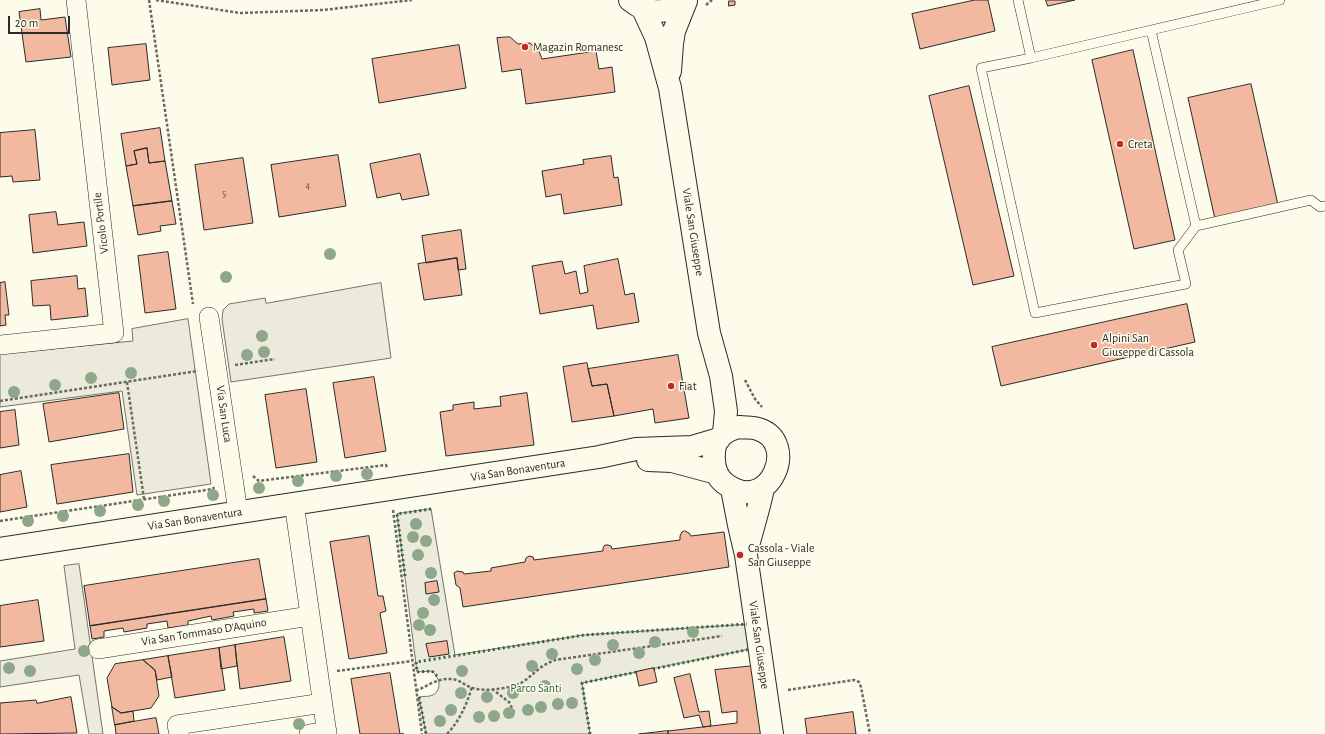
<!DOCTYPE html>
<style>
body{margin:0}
#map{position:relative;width:1325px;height:734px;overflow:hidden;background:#fdfbea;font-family:"Alegreya Sans",sans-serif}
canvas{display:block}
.scale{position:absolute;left:8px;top:16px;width:62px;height:18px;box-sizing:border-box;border:2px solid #2b2b2b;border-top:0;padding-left:5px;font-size:12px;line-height:14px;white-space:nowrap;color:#2b2b2b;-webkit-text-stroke:3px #fdfbea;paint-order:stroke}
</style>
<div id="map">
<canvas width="1325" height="734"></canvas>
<div class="scale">20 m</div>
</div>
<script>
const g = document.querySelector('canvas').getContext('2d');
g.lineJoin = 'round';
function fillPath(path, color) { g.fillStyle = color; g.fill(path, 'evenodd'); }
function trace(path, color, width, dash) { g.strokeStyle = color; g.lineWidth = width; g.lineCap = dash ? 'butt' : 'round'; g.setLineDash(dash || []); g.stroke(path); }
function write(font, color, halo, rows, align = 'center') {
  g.font = font + ' "Alegreya Sans",sans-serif'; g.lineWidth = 3; g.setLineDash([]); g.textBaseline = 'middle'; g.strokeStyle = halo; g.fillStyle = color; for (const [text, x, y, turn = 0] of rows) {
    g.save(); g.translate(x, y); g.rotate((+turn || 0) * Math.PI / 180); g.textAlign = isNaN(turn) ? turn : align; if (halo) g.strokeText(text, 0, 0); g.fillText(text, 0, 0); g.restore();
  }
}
const green = new Path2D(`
 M 381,283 L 391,358 L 231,382 L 222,319 L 223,310 L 229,304 L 265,298 L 266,303 Z
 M 188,319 L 211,484 L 137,495 L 122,391 L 0,407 L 0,354 L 133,341 L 132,329 Z
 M 431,509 L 455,655 L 584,635 L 750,624 L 755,648 L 582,683 L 590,734 L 426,734 L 419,697 C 424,696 429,697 433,695 C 443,689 439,677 432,671 L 417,672 L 397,514 Z
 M 79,564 L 103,734 L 89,734 L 79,675 L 0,687 L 0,661 L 75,649 L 64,566 Z`);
fillPath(green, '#ecebdb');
trace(green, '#74746e', 1);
const building = new Path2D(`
 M 975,0 L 988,0 L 995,31 L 920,49 L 912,14 Z
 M 1046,0 L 1075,0 L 1048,6 Z
 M 729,1 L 735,1 L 735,5 L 729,6 Z
 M 40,9 L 41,20 L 65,17 L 71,57 L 26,62 L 19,12 Z
 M 510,37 L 518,44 L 530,43 L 539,51 L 542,59 L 596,51 L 599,69 L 612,67 L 615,92 L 526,104 L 521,69 L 502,72 L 497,38 Z
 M 146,44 L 150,80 L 112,85 L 108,48 Z
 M 459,45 L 466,88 L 379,103 L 372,59 Z
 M 1133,50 L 1175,240 L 1134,249 L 1092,60 Z
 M 1251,84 L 1278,205 L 1215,219 L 1188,98 Z
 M 969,86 L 1014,276 L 973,285 L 929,96 Z
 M 160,128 L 165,161 L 149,163 L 147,148 L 134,151 L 137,164 L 126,166 L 121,134 Z
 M 35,130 L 40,180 L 13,182 L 12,176 L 0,177 L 0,133 Z
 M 147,148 L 149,163 L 165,161 L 172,201 L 133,206 L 126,166 L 137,164 L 134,151 Z
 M 420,154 L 429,195 L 402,200 L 400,193 L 377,198 L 370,164 Z
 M 338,155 L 346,206 L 279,217 L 271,165 Z
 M 611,156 L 614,178 L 618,177 L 622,205 L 564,214 L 561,194 L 546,197 L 542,171 L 584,164 L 583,160 Z
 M 243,158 L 253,223 L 204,230 L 195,165 Z
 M 172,201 L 176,224 L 160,226 L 161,231 L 138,235 L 133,206 Z
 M 56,212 L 58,225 L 84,222 L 87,246 L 33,253 L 29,215 Z
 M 461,230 L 466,269 L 458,270 L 457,258 L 426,263 L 422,236 Z
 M 168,252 L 176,309 L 145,313 L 138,256 Z
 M 457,258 L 462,295 L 424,300 L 418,264 Z
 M 618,259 L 625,295 L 634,293 L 639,322 L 597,329 L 593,305 L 540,314 L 532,266 L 562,261 L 565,274 L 576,271 L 580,294 L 588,292 L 584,266 Z
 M 77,276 L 78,289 L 85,288 L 88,316 L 51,320 L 50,305 L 33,306 L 31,281 Z
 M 5,282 L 9,315 L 5,315 L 6,325 L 0,326 L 0,283 Z
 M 1187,304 L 1195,342 L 1001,386 L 992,347 Z
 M 678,355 L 689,418 L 655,423 L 653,409 L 614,416 L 607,384 L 592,386 L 588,369 Z
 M 587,363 L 592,386 L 607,384 L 614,416 L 572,422 L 563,367 Z
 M 374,377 L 386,451 L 345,458 L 333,383 Z
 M 306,389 L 317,462 L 276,468 L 265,395 Z
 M 119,393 L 124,429 L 49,442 L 43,404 Z
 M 527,393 L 534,445 L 446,456 L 440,412 L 453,410 L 453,405 L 474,402 L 474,409 L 501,406 L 500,397 Z
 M 15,410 L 19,445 L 0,448 L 0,412 Z
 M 129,454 L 133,492 L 57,504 L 51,465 Z
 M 21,471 L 27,507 L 0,512 L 0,475 Z
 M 685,531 L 689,533 L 691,536 L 724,532 L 729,567 L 463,607 L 460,588 L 456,585 L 454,573 L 457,571 L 463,572 L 464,574 L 491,571 L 491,568 L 525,562 L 526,558 L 529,556 L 533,557 L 534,560 L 603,551 L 603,548 L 605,545 L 608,545 L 611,546 L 612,549 L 680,540 L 680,536 L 682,532 Z
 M 369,536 L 378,596 L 383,596 L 386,611 L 380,613 L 387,653 L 349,659 L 330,542 Z
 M 259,559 L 266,599 L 90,626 L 84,586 Z
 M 437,581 L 439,592 L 426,594 L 425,583 Z
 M 266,599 L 268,611 L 254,613 L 254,609 L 233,612 L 234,616 L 212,620 L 211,616 L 188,621 L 188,625 L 168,628 L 167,621 L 147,624 L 147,628 L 124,632 L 123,628 L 104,631 L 104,637 L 92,639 L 90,626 Z
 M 38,600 L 44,641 L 0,647 L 0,606 Z
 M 284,637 L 291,681 L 240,689 L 235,645 Z
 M 447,641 L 449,654 L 429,657 L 426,644 Z
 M 235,645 L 237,666 L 221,669 L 219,648 Z
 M 219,648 L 225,690 L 175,698 L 168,656 Z
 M 168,656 L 172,677 L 157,680 L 155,670 L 143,660 Z
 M 143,660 L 155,670 L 159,696 L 151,708 L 121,713 L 112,707 L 107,678 L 115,664 Z
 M 754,666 L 763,734 L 668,734 L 668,731 L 737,723 L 737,711 L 722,713 L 715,670 Z
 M 654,668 L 657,682 L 639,686 L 636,672 Z
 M 390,673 L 400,734 L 404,734 L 360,734 L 351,679 Z
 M 690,674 L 699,712 L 709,711 L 711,726 L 703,727 L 699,715 L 684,718 L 674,678 Z
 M 71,697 L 77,733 L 0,734 L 0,703 L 36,700 L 37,703 Z
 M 112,707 L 121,713 L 133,711 L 134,721 L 115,725 Z
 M 853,712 L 856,734 L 807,734 L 805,719 Z
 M 156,718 L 159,734 L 116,734 L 115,725 Z
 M 668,731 L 668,734 L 639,734 Z`);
fillPath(building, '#f2b8a0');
trace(building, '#2b2b2b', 1);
const lane = new Path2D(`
 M 1018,0 L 1031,58 L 1280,0
 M 1151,30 L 1196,226 L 1311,200 L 1320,207 L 1325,206
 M 1031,58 L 981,68 L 1035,313 L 1186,284 L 1178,250 L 1196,226`);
const street = new Path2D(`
 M 209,317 L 238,512
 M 0,345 L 114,333 L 76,0
 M 294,503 L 327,734
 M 98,649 L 310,616
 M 179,734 L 177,725 L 323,703
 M 309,734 L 327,731`);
const secondary = new Path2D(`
 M 630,0 C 648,15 668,15 686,0
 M 643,9 L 656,37 L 670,88 L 709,333 L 721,376 L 726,411 L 724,433
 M 670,71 L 672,44 L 674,31 L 686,1
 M 739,427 C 746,428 752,427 758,429 C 800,442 770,515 727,485 C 716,478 713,466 714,453 C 714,438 726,430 739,427 Z
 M 648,460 L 672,461 L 717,473
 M 732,489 L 739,525 L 746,555 L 772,734
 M 0,549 L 599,457 L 636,449 L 692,447 L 719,439
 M 747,550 C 752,529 759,509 763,488`);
trace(lane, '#2b2b2b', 10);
trace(street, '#2b2b2b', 20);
trace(secondary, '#2b2b2b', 24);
trace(new Path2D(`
 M 149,0 L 193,304
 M 156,0 L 240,13 L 323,10 L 412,0
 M 706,5 L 712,0
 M 235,365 L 275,359
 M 745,380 L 755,399 L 762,407
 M 127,382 L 144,499
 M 0,401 L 198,371
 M 253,476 L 259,481 L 386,465 L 387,468
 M 393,510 L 422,734
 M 0,521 L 213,489 L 214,487
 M 337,671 L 412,661
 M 492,689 L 509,702 L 515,714
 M 788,690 L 854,680 L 859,682 L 861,687 L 870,734
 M 416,691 C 427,686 438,678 450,679 C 458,679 463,684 470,687 C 482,692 498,689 510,687 C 524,685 532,673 543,666 C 547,663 551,662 555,660 L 722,636
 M 447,734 C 460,720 466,706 472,687`), '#6a6964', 2.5, [3, 2]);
trace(lane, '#fdfbea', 9);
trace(street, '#fdfbea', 19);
trace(secondary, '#fdfbea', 22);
trace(new Path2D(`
 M 405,576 L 397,514 L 431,509
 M 653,669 L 751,649
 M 437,676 L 432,671 L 417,672 L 416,662 L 584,635 L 747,624
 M 419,697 L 426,734
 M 590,734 L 582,683 L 637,672`), '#34623c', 3, [2, 3]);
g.fillStyle = '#8ea78a';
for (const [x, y] of [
 [330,254],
 [226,277],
 [262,336],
 [264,352],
 [247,355],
 [131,373],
 [91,378],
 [55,385],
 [14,392],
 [367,474],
 [336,476],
 [298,481],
 [259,488],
 [213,495],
 [164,501],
 [138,505],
 [100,511],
 [63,516],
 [28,521],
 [416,524],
 [413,537],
 [426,541],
 [418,555],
 [431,573],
 [434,600],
 [423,613],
 [419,625],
 [430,630],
 [693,632],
 [655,642],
 [613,645],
 [84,651],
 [639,653],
 [552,654],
 [595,660],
 [532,666],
 [9,668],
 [577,669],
 [30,671],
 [462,671],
 [545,686],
 [461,693],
 [513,693],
 [487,697],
 [572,703],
 [558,704],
 [541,707],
 [451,710],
 [528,710],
 [509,713],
 [494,716],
 [479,717],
 [440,721],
 [299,724]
]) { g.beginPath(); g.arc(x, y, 6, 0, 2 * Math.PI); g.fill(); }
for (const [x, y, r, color] of [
 [525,47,4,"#c62828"],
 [1120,144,4,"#c62828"],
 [1094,345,4,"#c62828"],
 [671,386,4,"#c62828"],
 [740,555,4,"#c62828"]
]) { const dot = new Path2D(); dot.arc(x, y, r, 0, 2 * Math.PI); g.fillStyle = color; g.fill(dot); trace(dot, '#fdfbea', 1.5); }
write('10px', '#5d4e48', null, [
 ["4",308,186],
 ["5",224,194]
]);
write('12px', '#2b2b2b', '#fdfbea', [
 ["Magazin Romanesc",533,47],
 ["Creta",1128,144],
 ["Alpini San",1102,338],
 ["Giuseppe di Cassola",1102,352],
 ["Fiat",679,386],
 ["Cassola - Viale",748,548],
 ["San Giuseppe",748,562]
], 'left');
write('12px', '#2b2b2b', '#fdfbea', [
 ["Vicolo Portile",101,223,-97],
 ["Viale San Giuseppe",693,232,81],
 ["Via San Luca",224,414,82],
 ["Via San Bonaventura",518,470,-9],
 ["Via San Bonaventura",195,519,-9],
 ["Via San Tommaso D'Aquino",204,632,-9],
 ["Viale San Giuseppe",759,645,82]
]);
write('12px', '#34623c', '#fdfbea', [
 ["Parco Santi",536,688]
]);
</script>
